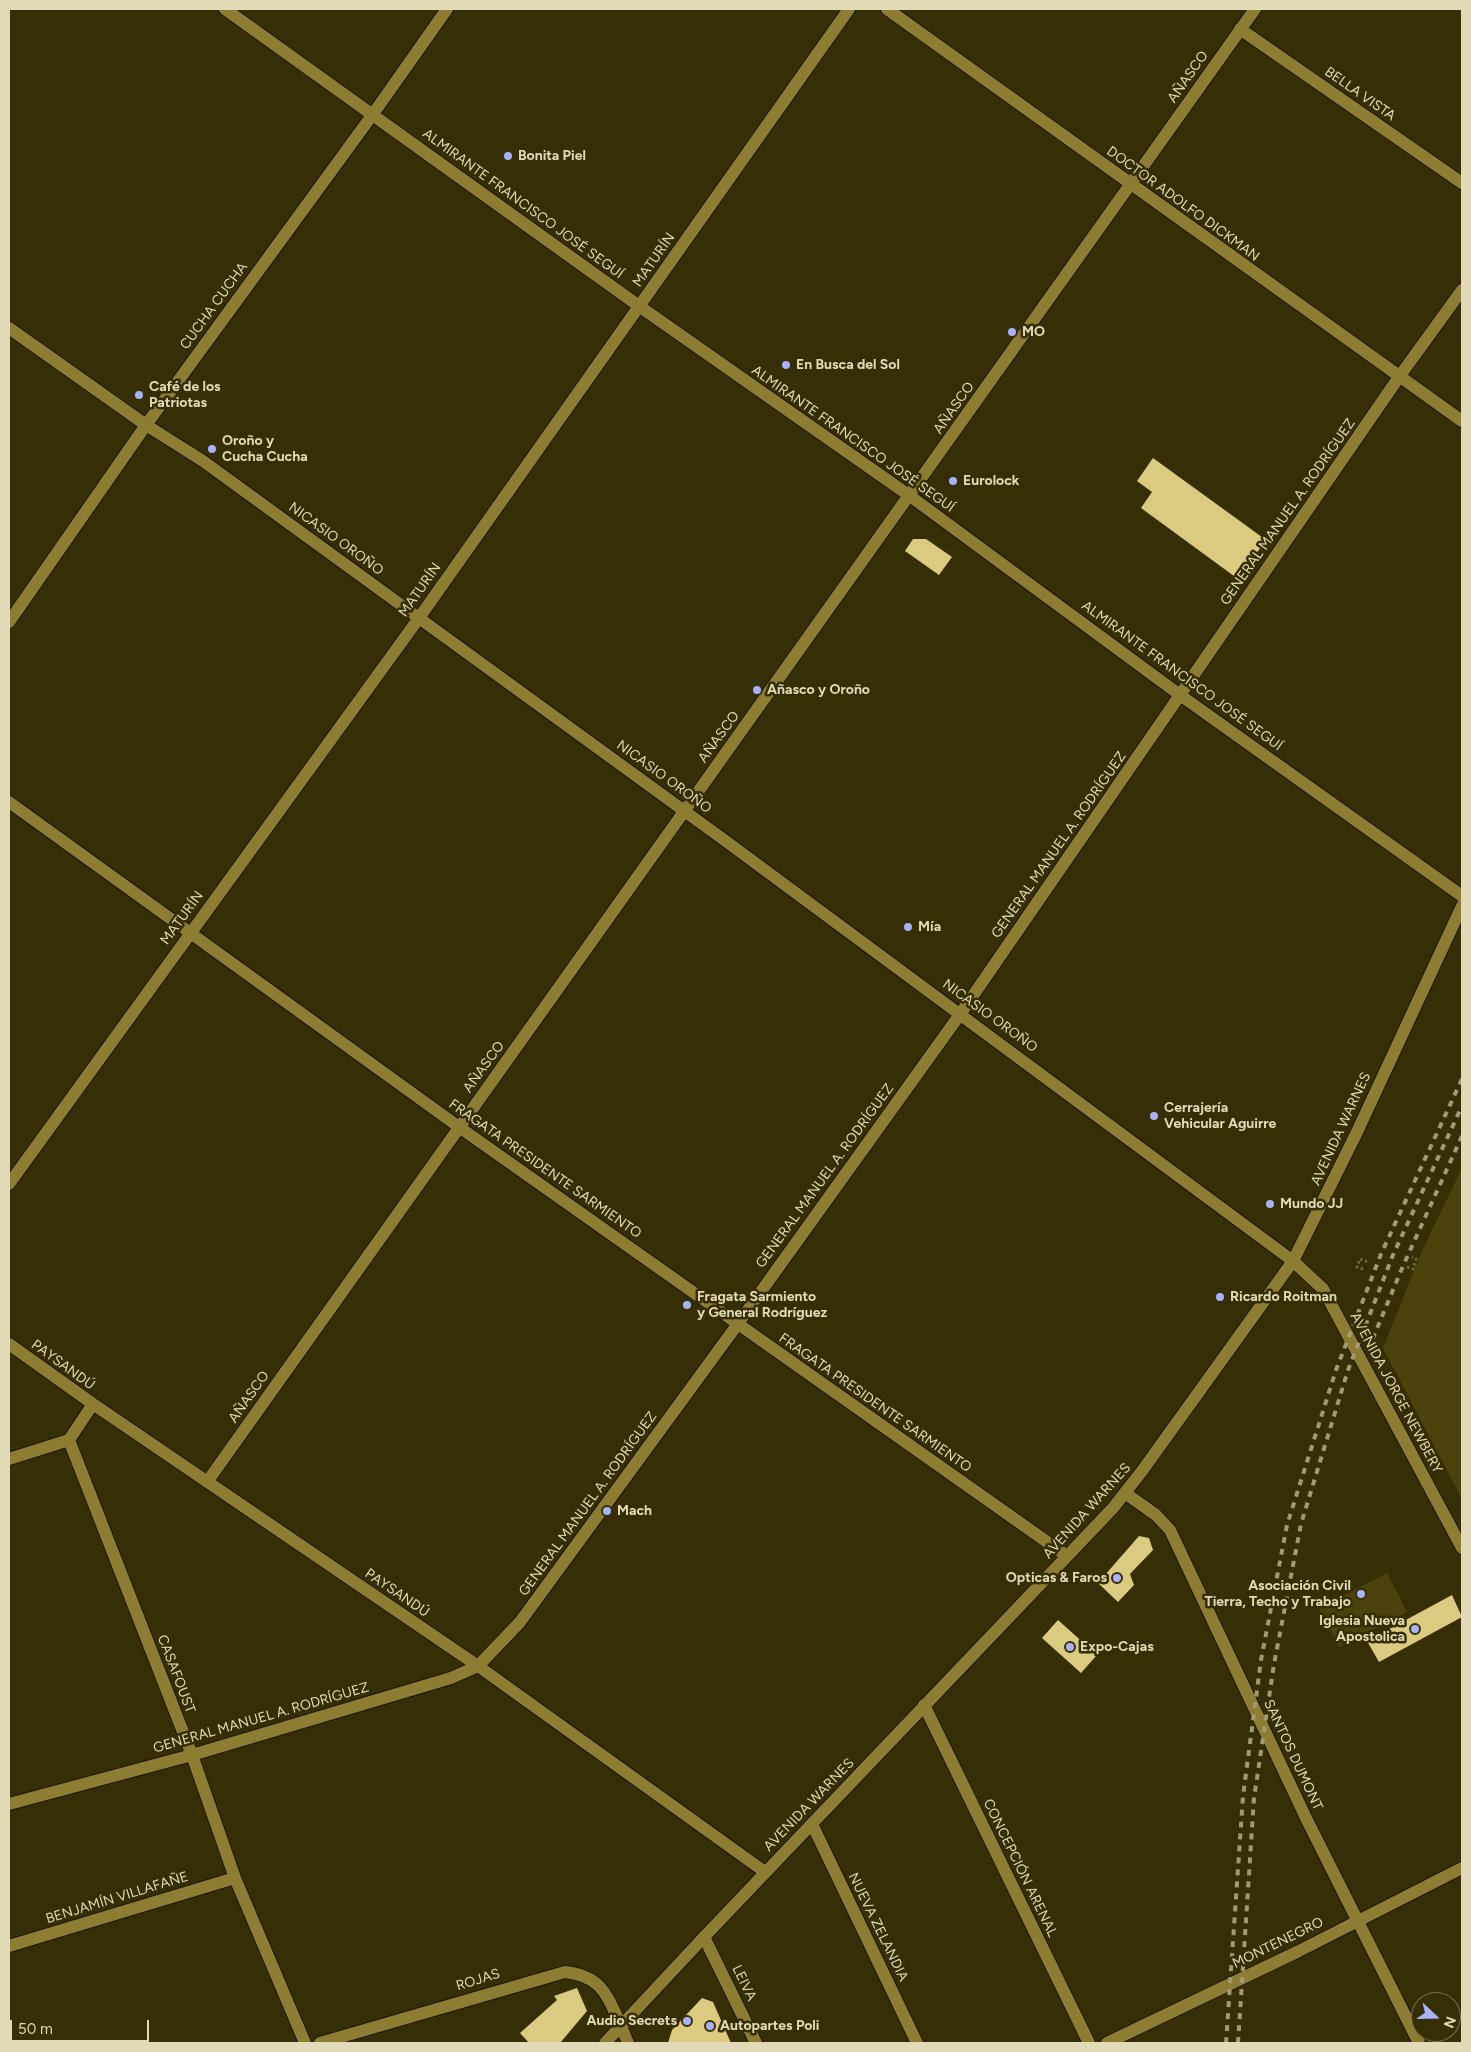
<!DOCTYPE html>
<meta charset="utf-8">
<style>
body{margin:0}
#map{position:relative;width:1471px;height:2052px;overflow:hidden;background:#362e04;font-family:Figtree,sans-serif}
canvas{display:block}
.frame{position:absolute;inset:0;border:10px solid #e2dab6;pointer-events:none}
.north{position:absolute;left:1411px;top:1992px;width:50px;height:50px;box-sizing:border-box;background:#362e04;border:1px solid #7b734b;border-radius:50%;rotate:111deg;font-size:14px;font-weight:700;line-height:20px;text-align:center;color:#e2dab6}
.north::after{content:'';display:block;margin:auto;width:18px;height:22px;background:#a7b1fc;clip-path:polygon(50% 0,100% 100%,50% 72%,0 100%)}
.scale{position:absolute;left:10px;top:2020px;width:139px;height:22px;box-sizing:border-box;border:2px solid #e2dab6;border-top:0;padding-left:6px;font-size:15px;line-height:18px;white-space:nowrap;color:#e2dab6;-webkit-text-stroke:4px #362e04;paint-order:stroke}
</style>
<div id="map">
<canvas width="1471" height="2052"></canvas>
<div class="frame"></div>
<div class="north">N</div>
<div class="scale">50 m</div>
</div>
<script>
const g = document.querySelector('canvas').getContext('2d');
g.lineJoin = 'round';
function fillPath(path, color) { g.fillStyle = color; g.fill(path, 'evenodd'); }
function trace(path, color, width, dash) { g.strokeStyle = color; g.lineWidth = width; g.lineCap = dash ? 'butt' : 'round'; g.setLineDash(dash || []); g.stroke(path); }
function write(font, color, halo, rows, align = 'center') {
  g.font = font + ' Figtree,sans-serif'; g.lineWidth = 5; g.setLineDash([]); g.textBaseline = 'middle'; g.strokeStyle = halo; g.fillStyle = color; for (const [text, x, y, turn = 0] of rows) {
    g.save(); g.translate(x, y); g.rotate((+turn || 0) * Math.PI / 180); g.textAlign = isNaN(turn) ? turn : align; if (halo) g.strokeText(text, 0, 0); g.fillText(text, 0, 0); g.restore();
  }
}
fillPath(new Path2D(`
 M 1462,1168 L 1462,1499 L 1383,1348 L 1421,1253 Z
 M 1387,1573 L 1407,1612 L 1339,1647 L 1319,1608 Z`), '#4c420c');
fillPath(new Path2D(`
 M 1153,458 L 1266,540 L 1238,579 L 1141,508 L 1152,492 L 1137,481 Z
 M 913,539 L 926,539 L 952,557 L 939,575 L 905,551 Z
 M 1139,1536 L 1149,1538 L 1153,1550 L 1130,1574 L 1134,1585 L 1118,1602 L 1098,1583 Z
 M 1452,1595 L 1462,1617 L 1379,1662 L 1367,1641 Z
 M 1058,1620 L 1097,1655 L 1081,1673 L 1042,1638 Z
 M 577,1988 L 587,2011 L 560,2043 L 529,2043 L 520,2033 L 557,2000 L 554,1996 Z
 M 702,1998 L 713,2002 L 731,2043 L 668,2043 L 672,2030 Z`), '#dbcb80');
const street = new Path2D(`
 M 225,9 L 639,306 L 910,496 L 1180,695 L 1462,896
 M 887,9 L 1462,421
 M 1240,29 L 1462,183
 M 9,328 L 146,425 L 203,461 L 727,842 L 1293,1261
 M 9,622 L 146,425 L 373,114 L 447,9
 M 9,802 L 459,1127 L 1067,1556
 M 9,1184 L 419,618 L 849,9
 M 9,1344 L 93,1404 L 478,1666 L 765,1872
 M 69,1440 L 192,1755 L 235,1878 L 305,2043
 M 69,1440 L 93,1404
 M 9,1459 L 69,1440
 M 207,1482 L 1255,9
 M 1125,1493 L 1156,1515 L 1170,1530 L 1306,1818 L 1419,2043
 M 924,1705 L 1089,2043
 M 9,1804 L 192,1755 L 451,1678 L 478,1666 L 520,1622 L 737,1325 L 961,1013 L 1399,377 L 1462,290
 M 812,1824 L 917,2043
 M 704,1937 L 756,2043
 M 9,1946 L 235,1878
 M 320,2043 L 565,1972 C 602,1976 607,1995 621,2026
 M 1107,2043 L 1299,1951 L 1462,1868`);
const secondary = new Path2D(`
 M 1293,1261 L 1323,1289 L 1462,1548
 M 621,2026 L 628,2043
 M 605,2043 L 704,1937 L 1113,1508 L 1142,1471 L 1293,1261 L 1357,1132 L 1462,906`);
trace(street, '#1b1601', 14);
trace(secondary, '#1b1601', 14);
trace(new Path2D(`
 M 1407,1267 L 1413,1269 L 1416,1259 L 1412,1257
 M 1363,1269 L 1357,1267 L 1360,1259 L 1368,1262`), '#6e663e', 3, [2.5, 2.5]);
trace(street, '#8c7d32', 12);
trace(secondary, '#8c7d32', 12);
trace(new Path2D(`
 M 1368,1350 L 1403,1266 L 1462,1136
 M 1226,2043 L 1243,1796 L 1261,1660 L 1287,1525 L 1336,1370 L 1381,1254 L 1462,1079
 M 1238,2043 L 1254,1798 L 1274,1664 L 1301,1524 L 1348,1370 L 1393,1255 L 1462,1106`), '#a29a73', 4, [6, 6]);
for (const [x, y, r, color] of [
 [508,156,5,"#a7b1fc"],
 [1012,332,5,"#a7b1fc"],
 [786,365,5,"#a7b1fc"],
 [139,395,5,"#a7b1fc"],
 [212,449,5,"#a7b1fc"],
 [953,481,5,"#a7b1fc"],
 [757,690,5,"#a7b1fc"],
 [908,927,5,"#a7b1fc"],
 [1154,1116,5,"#a7b1fc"],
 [1270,1204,5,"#a7b1fc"],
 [1220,1297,5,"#a7b1fc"],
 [687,1305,5,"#a7b1fc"],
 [607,1511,5,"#a7b1fc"],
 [1117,1578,5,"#a7b1fc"],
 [1361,1594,5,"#a7b1fc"],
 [1415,1629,5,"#a7b1fc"],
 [1070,1647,5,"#a7b1fc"],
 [687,2021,5,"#a7b1fc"],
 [710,2026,5,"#a7b1fc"]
]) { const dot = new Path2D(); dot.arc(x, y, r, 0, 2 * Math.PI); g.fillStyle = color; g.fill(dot); trace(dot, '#362e04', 2); }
write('14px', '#e2dab6', '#362e04', [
 ["AÑASCO",1188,77,-55],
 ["BELLA VISTA",1360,94,35],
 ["ALMIRANTE FRANCISCO JOSÉ SEGUÍ",523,204,36],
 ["DOCTOR ADOLFO DICKMAN",1183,204,36],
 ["MATURÍN",654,260,-55],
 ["CUCHA CUCHA",214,306,-54],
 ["AÑASCO",954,408,-55],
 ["ALMIRANTE FRANCISCO JOSÉ SEGUÍ",853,439,35],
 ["GENERAL MANUEL A. RODRÍGUEZ",1288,512,-55],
 ["NICASIO OROÑO",336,539,36],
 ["MATURÍN",420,590,-55],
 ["ALMIRANTE FRANCISCO JOSÉ SEGUÍ",1182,676,36],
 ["AÑASCO",719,737,-54],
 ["NICASIO OROÑO",664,777,36],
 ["GENERAL MANUEL A. RODRÍGUEZ",1059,845,-55],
 ["MATURÍN",182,918,-54],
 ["NICASIO OROÑO",990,1016,36],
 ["AÑASCO",484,1067,-54],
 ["AVENIDA WARNES",1341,1129,-65],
 ["FRAGATA PRESIDENTE SARMIENTO",545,1169,35],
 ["GENERAL MANUEL A. RODRÍGUEZ",825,1176,-54],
 ["PAYSANDÚ",63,1365,36],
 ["AVENIDA JORGE NEWBERY",1396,1393,62],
 ["AÑASCO",249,1397,-55],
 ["FRAGATA PRESIDENTE SARMIENTO",875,1403,35],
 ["GENERAL MANUEL A. RODRÍGUEZ",588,1504,-54],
 ["AVENIDA WARNES",1087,1511,-48],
 ["PAYSANDÚ",397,1593,34],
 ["CASAFOUST",176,1674,69],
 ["GENERAL MANUEL A. RODRÍGUEZ",261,1718,-16],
 ["SANTOS DUMONT",1293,1755,65],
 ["AVENIDA WARNES",809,1805,-46],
 ["CONCEPCIÓN ARENAL",1020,1868,64],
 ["BENJAMÍN VILLAFAÑE",117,1898,-17],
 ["NUEVA ZELANDIA",878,1927,64],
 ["MONTENEGRO",1278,1943,-26],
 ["ROJAS",478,1980,-17],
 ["LEIVA",744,1983,64]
]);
write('bold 14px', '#e2dab6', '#362e04', [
 ["Bonita Piel",518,156],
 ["MO",1022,332],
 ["En Busca del Sol",796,365],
 ["Café de los",149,387],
 ["Patriotas",149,403],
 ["Oroño y",222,441],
 ["Cucha Cucha",222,457],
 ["Eurolock",963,481],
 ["Añasco y Oroño",767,690],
 ["Mía",918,927],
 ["Cerrajería",1164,1108],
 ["Vehicular Aguirre",1164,1124],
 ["Mundo JJ",1280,1204],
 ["Fragata Sarmiento",697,1297],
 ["y General Rodríguez",697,1313],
 ["Ricardo Roitman",1230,1297],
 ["Mach",617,1511],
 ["Opticas & Faros",1107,1578,"right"],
 ["Asociación Civil",1351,1586,"right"],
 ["Tierra, Techo y Trabajo",1351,1602,"right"],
 ["Iglesia Nueva",1405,1621,"right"],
 ["Apostolica",1405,1637,"right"],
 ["Expo-Cajas",1080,1647],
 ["Audio Secrets",677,2021,"right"],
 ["Autopartes Poli",720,2026]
], 'left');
</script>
